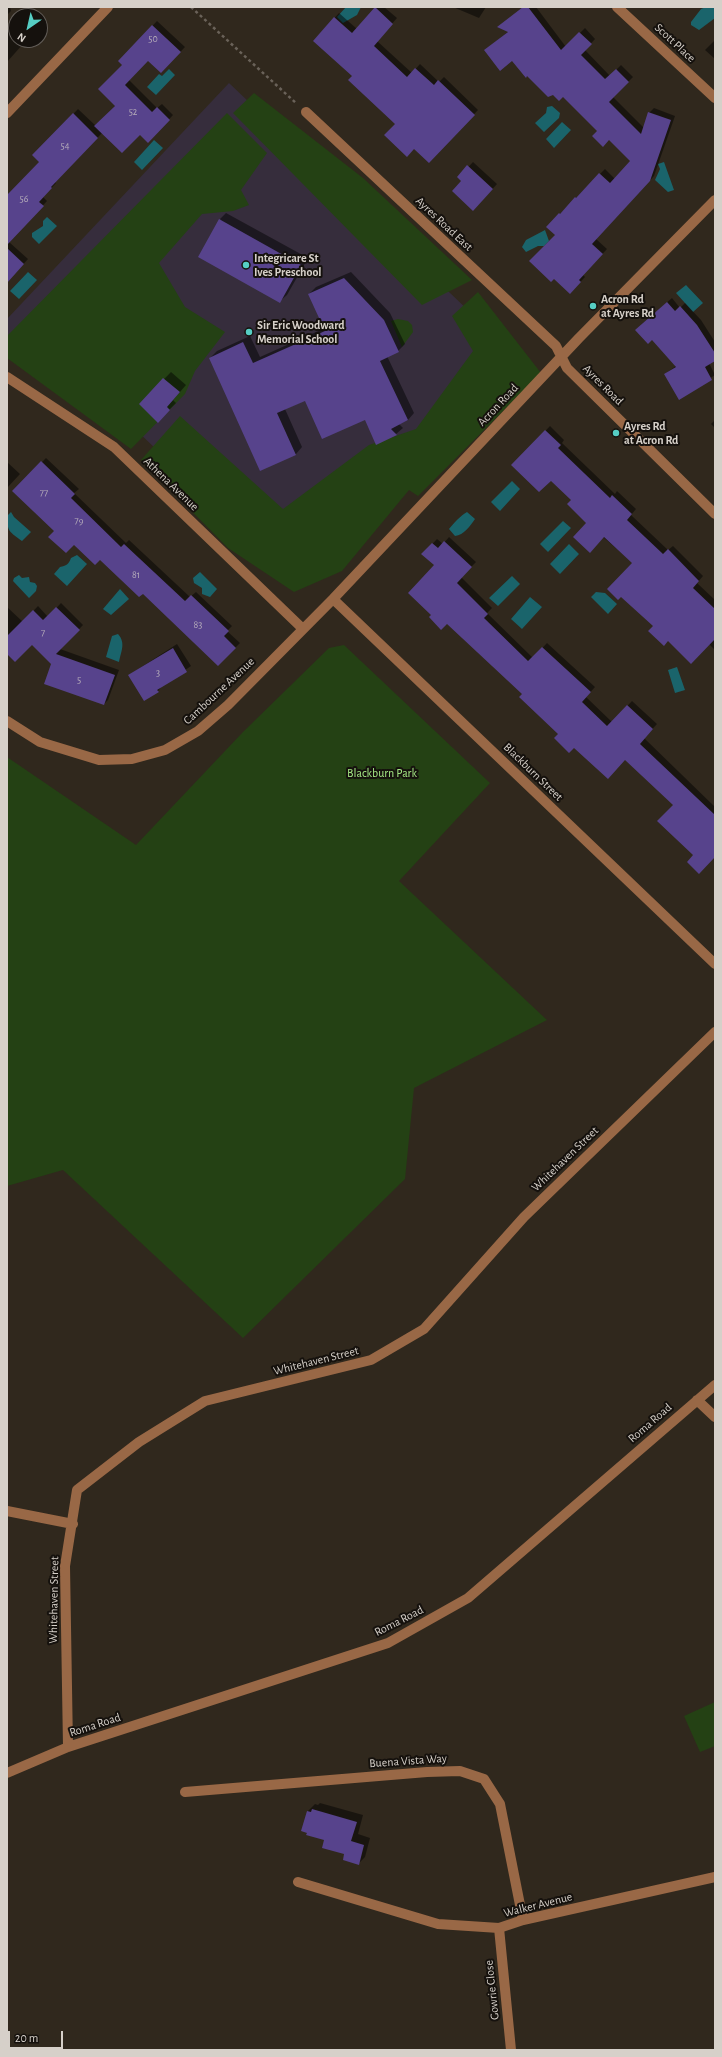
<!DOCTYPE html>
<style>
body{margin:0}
#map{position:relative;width:722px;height:2057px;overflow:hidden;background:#30281d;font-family:"Alegreya Sans",sans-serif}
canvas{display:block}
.frame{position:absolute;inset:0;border:8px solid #d6d0c9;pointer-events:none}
.north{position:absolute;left:8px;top:8px;width:40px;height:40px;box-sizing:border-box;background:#15110d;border:1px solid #625d58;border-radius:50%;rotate:214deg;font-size:11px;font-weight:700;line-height:16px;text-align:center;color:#d6d0c9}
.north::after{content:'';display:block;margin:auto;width:14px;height:18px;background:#56cec4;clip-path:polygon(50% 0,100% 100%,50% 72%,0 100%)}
.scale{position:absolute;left:8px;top:2031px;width:55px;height:18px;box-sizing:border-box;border:2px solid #d6d0c9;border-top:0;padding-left:5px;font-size:12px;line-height:14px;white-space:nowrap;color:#d6d0c9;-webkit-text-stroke:3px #15110d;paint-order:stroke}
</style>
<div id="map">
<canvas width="722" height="2057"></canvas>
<div class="frame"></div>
<div class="north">N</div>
<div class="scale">20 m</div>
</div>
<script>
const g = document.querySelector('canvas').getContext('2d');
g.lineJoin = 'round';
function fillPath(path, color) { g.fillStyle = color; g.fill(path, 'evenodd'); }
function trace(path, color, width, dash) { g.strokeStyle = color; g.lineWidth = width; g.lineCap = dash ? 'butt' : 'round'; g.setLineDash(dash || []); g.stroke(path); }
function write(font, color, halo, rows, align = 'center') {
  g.font = font + ' "Alegreya Sans",sans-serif'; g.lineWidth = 4; g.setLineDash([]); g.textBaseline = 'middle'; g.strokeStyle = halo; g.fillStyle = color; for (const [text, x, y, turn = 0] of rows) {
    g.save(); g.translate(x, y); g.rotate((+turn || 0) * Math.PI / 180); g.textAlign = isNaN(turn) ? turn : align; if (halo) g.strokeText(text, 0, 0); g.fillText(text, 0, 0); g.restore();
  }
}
fillPath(new Path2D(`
 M 229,83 L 509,349 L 292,578 L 137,431 L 7,345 L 7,319 Z`), '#362d3c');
fillPath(new Path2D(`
 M 254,93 L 363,178 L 472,280 L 422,305 L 233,113 Z
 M 227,113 L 267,153 L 241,190 L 249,205 L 233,211 L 202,214 L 159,263 L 185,307 L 225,332 L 195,371 L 185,394 L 131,449 L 7,358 L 7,336 Z
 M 478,292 L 541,373 L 418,496 L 409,490 L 342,571 L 294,592 L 228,548 L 141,460 L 180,416 L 283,509 L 369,445 L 416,429 L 473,351 L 452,316 Z
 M 398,319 L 408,321 L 412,325 L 413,332 L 402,347 L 391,321 Z
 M 344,645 L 490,783 L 399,881 L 547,1020 L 414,1088 L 405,1179 L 243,1338 L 63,1170 L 7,1186 L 7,757 L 136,845 L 243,732 L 329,648 Z
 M 715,1702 L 715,1746 L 700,1752 L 684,1716 Z`), '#244114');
fillPath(new Path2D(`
 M 346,7 L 361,7 L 357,15 L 343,23 L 337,17 Z
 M 706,7 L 715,8 L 715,18 L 699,30 L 691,25 L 691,22 L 701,9 Z
 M 169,69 L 175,75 L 156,95 L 147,87 L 159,74 L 162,76 Z
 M 552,106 L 560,113 L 559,118 L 544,132 L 535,123 L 546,113 L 547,107 Z
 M 562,122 L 571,130 L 554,148 L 546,139 Z
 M 154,140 L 163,148 L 142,170 L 134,162 Z
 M 664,162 L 674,190 L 668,192 L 655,180 L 660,169 L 658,164 Z
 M 47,217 L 57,226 L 39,244 L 32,237 L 32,233 L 43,226 L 43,221 Z
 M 545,230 L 549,241 L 544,246 L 538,246 L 526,252 L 522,247 L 526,240 Z
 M 28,272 L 37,280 L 19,299 L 10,291 Z
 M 686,285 L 703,303 L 693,312 L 676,293 Z
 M 512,481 L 520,489 L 500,511 L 491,502 Z
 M 11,512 L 14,517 L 31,532 L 22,541 C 10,532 7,532 7,516 Z
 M 467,512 L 475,519 C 470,526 464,535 455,536 L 449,529 C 453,524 461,515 467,512 Z
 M 563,521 L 571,528 L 548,552 L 540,544 Z
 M 569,544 L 579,554 L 560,574 L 550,564 Z
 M 77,555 L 87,564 L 67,586 L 54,574 L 60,567 C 66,566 69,564 71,558 Z
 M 200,572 L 217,589 L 210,597 L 202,594 L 202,588 L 194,583 L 193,578 Z
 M 19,575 L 22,578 L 29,577 L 30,582 L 35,583 L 37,586 L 36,591 L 29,598 L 13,581 L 14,578 Z
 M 512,576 L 520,584 L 498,606 L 489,598 Z
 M 120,589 L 129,599 L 111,615 L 103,609 Z
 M 596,592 L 605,593 L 617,604 L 608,614 L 591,597 Z
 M 530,597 L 542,607 L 522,629 L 511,619 Z
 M 118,634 C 126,643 121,651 119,662 L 106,657 L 112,636 Z
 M 677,667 L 685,690 L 675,693 L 668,670 Z`), '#1a646b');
fillPath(new Path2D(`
 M 7,7 L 10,7 L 11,11 L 7,15 Z
 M 376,7 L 384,7 L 397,18 L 377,41 L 412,73 L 420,64 L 439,82 L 444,77 L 478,110 L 429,161 L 353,76 L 314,41 L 339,13 L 357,29 Z
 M 453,7 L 486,7 L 479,18 Z
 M 523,7 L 536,7 L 566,47 L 585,28 L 595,39 L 585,50 L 610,76 L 621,65 L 633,77 L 613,97 L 644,128 L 649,113 L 654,108 L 675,116 L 654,176 L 596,239 L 607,249 L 583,275 L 585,277 L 570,293 L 556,235 L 547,227 L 605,169 L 615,179 L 632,161 L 563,95 L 512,60 L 485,50 L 509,31 Z
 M 157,21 L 185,47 L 161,72 L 148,60 L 129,80 L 157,108 L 162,104 L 173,115 L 148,142 L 140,134 L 102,133 L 55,182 L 56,183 L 43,197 L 47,201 L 9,242 L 28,259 L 7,282 L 7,197 L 41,162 L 34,155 L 78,109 L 96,126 L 116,105 L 123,65 L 119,61 Z
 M 7,30 L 16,40 L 23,44 L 7,62 Z
 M 715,40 L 715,59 L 705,50 Z
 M 473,162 L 497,184 L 478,205 L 459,177 Z
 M 226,213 L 308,258 L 287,295 L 280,301 L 220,219 Z
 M 351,272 L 390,313 L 405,344 L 398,351 L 387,356 L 414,413 L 408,420 L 399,424 L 403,428 L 396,434 L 365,419 L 306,400 L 285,409 L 302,447 L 296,454 L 261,469 L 210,358 L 217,351 L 250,336 L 260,357 L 325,328 L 309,294 L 316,287 Z
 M 672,298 L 680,308 L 685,303 L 701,320 L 715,342 L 715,360 L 709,363 L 715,375 L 680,398 L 665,374 L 676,366 L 641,325 Z
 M 171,372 L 186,385 L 173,400 L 176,403 L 158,421 L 140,404 Z
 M 715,420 L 715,428 L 711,424 Z
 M 550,426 L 564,440 L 562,443 L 615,494 L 617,491 L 636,509 L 631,515 L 668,550 L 673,546 L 703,576 L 697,583 L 715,600 L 715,650 L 709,644 L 668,640 L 654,626 L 633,563 L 587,523 L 572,500 L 551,479 L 513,465 Z
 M 46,458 L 79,489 L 74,493 L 126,543 L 129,540 L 190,597 L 196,592 L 232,626 L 227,631 L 240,643 L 218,665 L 143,593 L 100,559 L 56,531 L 14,491 Z
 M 7,462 L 20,474 L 7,488 Z
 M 449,537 L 476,562 L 461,577 L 492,608 L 487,613 L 533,658 L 547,643 L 595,687 L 586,697 L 612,722 L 632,701 L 657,724 L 644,738 L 715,807 L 715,858 L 695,855 L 674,805 L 625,759 L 560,734 L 523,694 L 447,622 L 433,615 L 435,565 L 423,554 L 437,539 L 443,544 Z
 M 61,603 L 83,625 L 60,649 L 119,670 L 108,700 L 104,704 L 52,664 L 32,644 L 7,652 L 7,607 L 23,622 L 38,606 L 48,617 Z
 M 177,644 L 191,666 L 162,686 L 158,691 L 129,675 Z
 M 320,1803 L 363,1815 L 358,1834 L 370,1838 L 365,1857 L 358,1864 L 326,1839 L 303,1830 L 308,1811 L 315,1804 L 318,1805 Z`), '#0007');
fillPath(new Path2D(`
 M 375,7 L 393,24 L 374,46 L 407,77 L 415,68 L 434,85 L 438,80 L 475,115 L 429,163 L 414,149 L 407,157 L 384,135 L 395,124 L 348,80 L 352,76 L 313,41 L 334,17 L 352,33 Z
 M 523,7 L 528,7 L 561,50 L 579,32 L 592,44 L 581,55 L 605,79 L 616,69 L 629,82 L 609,102 L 641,134 L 648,112 L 671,120 L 650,181 L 592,244 L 603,254 L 579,280 L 581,282 L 570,294 L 554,279 L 551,282 L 529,261 L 555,235 L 546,227 L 559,213 L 560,214 L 575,197 L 576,198 L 599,173 L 610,183 L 630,161 L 609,140 L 603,147 L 592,136 L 597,131 L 563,97 L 559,101 L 553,95 L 548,97 L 527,76 L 526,78 L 512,61 L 500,71 L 484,50 L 508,32 L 497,27 Z
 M 152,25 L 181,52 L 161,73 L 148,61 L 125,85 L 152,112 L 157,107 L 170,120 L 148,143 L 140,135 L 122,153 L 94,126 L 115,106 L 98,89 L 122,65 L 118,61 Z
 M 73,113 L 98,138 L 51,187 L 52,188 L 39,202 L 44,206 L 7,245 L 7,195 L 39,162 L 32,155 Z
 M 467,165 L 493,189 L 473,211 L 452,191 L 461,181 L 457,177 Z
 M 219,219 L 301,265 L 280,303 L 198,257 Z
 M 7,248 L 24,264 L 7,283 Z
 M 344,278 L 384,320 L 399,352 L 380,361 L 408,420 L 391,429 L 397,435 L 376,445 L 365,420 L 322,439 L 305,401 L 277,413 L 296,455 L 260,471 L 209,358 L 243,342 L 253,363 L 325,331 L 308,294 Z
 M 667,302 L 675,311 L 680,306 L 697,325 L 715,353 L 715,361 L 705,367 L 712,380 L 679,400 L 664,374 L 676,367 L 652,340 L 648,344 L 635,330 Z
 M 163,378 L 180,392 L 167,407 L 170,410 L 158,423 L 139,404 Z
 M 545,430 L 561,445 L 558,448 L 610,498 L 612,495 L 632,514 L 627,520 L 663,554 L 668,549 L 699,581 L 693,588 L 715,609 L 715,639 L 691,664 L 668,641 L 664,646 L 648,631 L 653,626 L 621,597 L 618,600 L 607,589 L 632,563 L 604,537 L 590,553 L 573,537 L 586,523 L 567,504 L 571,500 L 551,481 L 539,492 L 511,465 Z
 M 41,461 L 75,494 L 71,498 L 121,547 L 124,544 L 185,601 L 191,595 L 229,631 L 224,636 L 236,648 L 218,666 L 143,594 L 139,597 L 100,560 L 95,565 L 74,545 L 66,553 L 48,537 L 54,531 L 12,491 Z
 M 444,541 L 472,567 L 457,583 L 488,614 L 484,618 L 528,661 L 542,647 L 591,692 L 582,702 L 607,726 L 627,705 L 653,729 L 640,744 L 715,815 L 715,857 L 699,874 L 687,862 L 693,855 L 657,821 L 673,805 L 625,760 L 608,779 L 574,748 L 569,753 L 554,738 L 558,734 L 519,697 L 522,694 L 447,624 L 441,630 L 429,617 L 431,615 L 408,593 L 434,565 L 421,554 L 432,543 L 438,548 Z
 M 56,607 L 80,630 L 56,654 L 115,675 L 104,705 L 44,684 L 51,664 L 32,645 L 15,662 L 7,654 L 7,636 L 33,610 L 43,620 Z
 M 173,648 L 187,672 L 157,690 L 159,692 L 144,701 L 128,675 Z
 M 312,1809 L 357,1822 L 351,1841 L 364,1845 L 359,1865 L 343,1860 L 344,1854 L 322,1848 L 324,1840 L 306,1835 L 307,1833 L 301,1831 L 307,1811 L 311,1812 Z`), '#57438c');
trace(new Path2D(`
 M 191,7 L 297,104`), '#6a6259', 2.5, [3, 3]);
trace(new Path2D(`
 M 617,7 L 715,98
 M 306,112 L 556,346 L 567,368 L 715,514
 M 7,113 L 108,7
 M 7,377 L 114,447 L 303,629
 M 333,599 L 715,964
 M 7,721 L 40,742 L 99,760 L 132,759 L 165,750 L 198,731 L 228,705 L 333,599 L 579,338 L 715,200
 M 697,1400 L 715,1417
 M 7,1511 L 73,1524
 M 68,1747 L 65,1566 L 77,1490 L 139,1442 L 205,1401 L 371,1360 L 424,1329 L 524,1217 L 715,1032
 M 7,1773 L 68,1747 L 388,1643 L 468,1598 L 715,1385
 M 185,1792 L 427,1772 L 460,1771 L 484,1779 L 500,1804 L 523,1920
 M 298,1882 L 438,1924 L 499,1928 L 523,1920 L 715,1877
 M 499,1928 L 511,2050`), '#996846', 10);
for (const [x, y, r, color] of [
 [246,265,4,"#56cec4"],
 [593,306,4,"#56cec4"],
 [249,332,4,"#56cec4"],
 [616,433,4,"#56cec4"]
]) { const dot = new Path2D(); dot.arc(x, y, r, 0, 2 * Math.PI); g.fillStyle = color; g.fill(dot); trace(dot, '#15110d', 1.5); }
write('10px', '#b6adba', null, [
 ["50",153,39],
 ["52",133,112],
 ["54",65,146],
 ["56",24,199],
 ["77",44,493],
 ["79",79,521],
 ["81",136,575],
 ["83",198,625],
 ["7",43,633],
 ["3",158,673],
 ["5",79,680]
]);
write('12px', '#d6d0c9', '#15110d', [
 ["Scott Place",675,43,43],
 ["Ayres Road East",444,224,43],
 ["Ayres Road",603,385,45],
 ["Acron Road",498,405,-47],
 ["Athena Avenue",171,484,44],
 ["Cambourne Avenue",219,691,-43],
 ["Blackburn Street",533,772,44],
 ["Whitehaven Street",565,1159,-44],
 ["Whitehaven Street",316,1361,-14],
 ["Roma Road",650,1423,-41],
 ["Whitehaven Street",54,1600,-89],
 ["Roma Road",399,1621,-27],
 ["Roma Road",95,1725,-18],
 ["Buena Vista Way",408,1761,-4],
 ["Walker Avenue",538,1905,-14],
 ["Gowrie Close",492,1990,-96]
]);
write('bold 12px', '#d6d0c9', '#15110d', [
 ["Integricare St",254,258],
 ["Ives Preschool",254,272],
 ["Acron Rd",601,299],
 ["at Ayres Rd",601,313],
 ["Sir Eric Woodward",257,325],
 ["Memorial School",257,339],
 ["Ayres Rd",624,426],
 ["at Acron Rd",624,440]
], 'left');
write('12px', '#a4e784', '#15110d', [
 ["Blackburn Park",382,773]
]);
</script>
